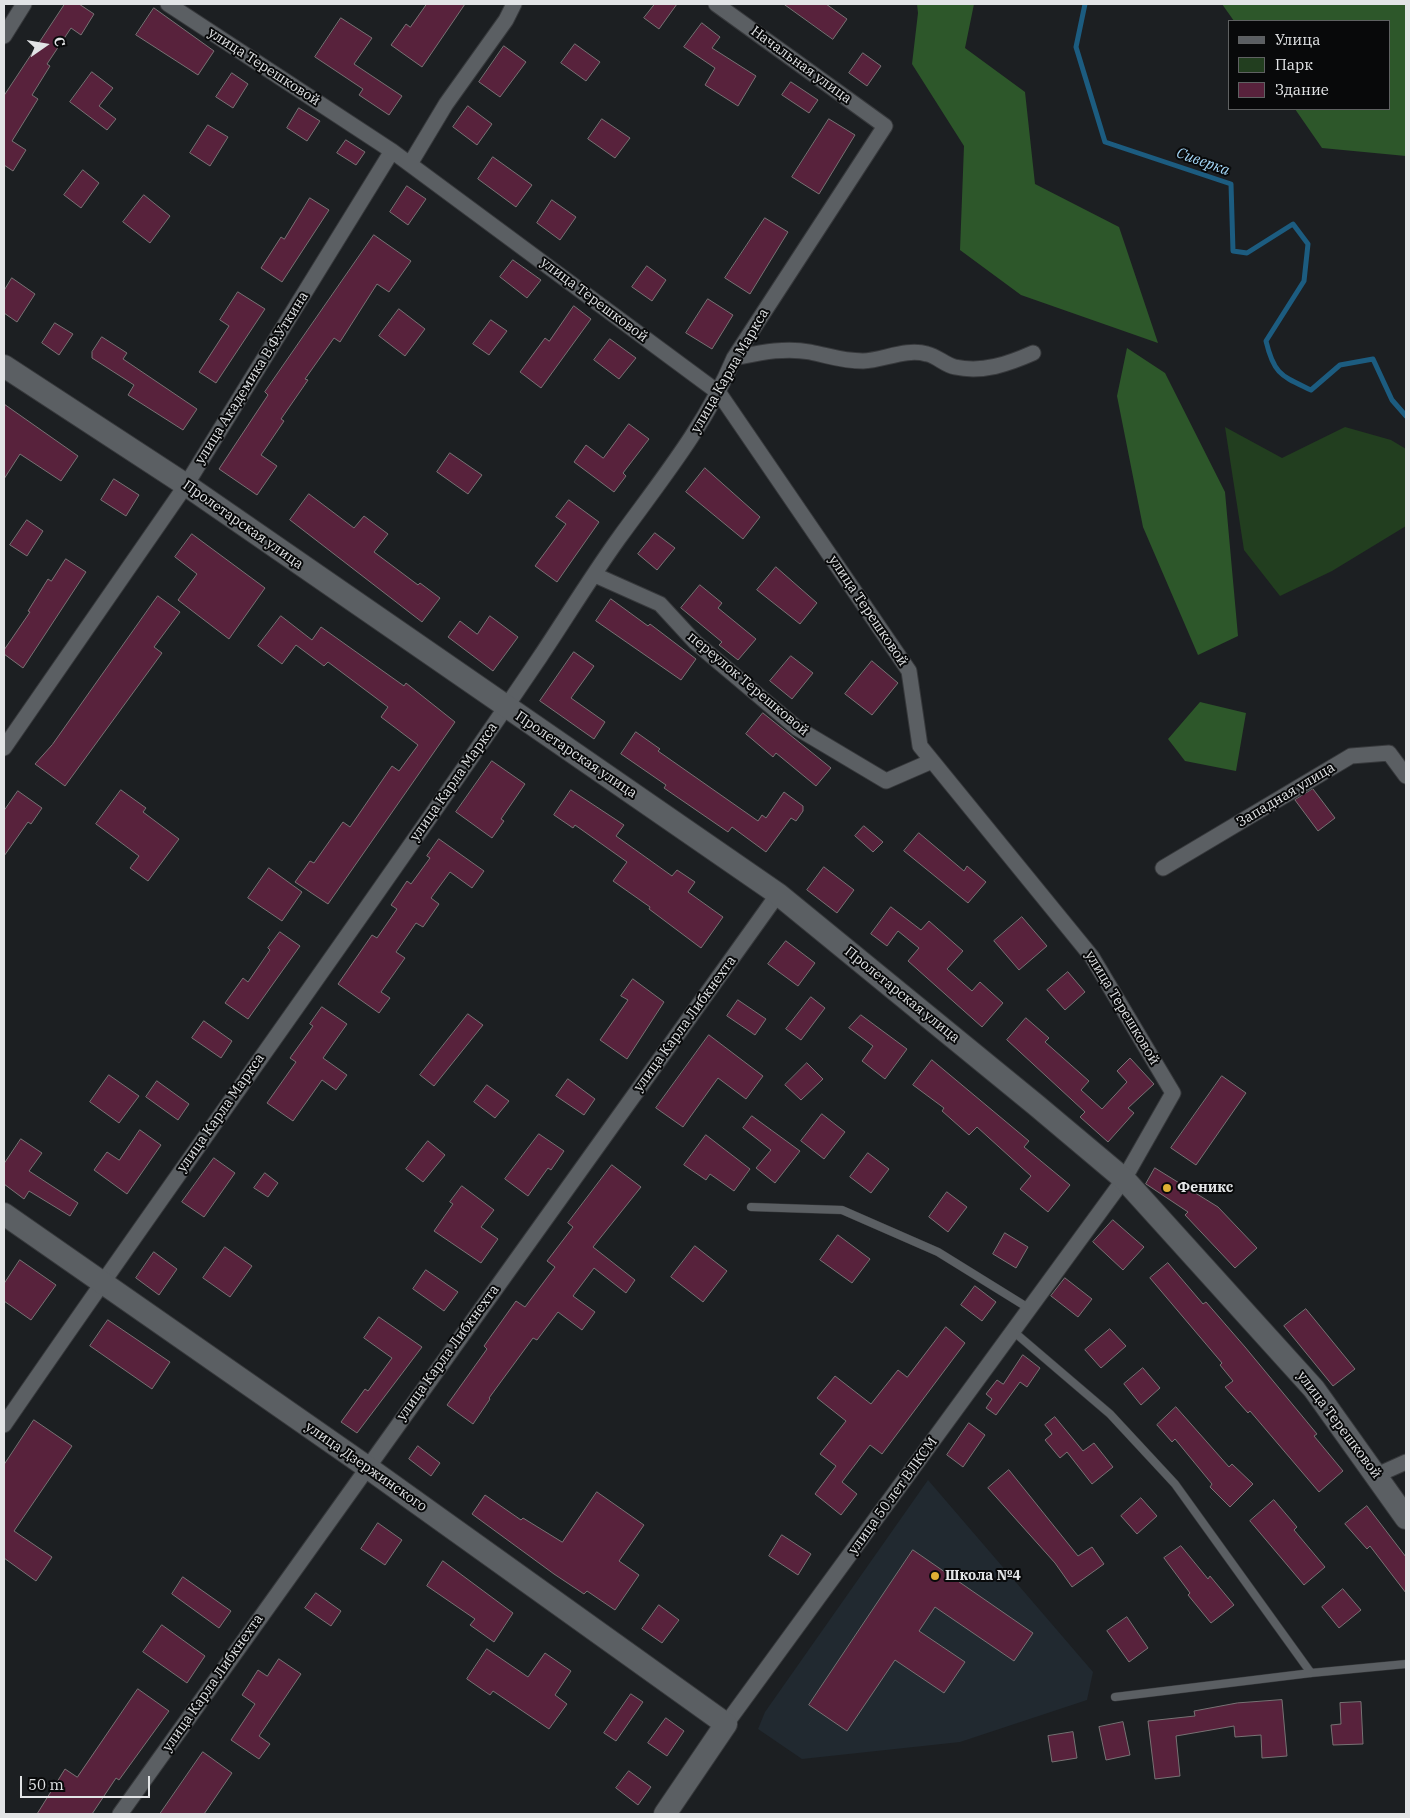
<!DOCTYPE html>
<meta charset="utf-8">
<style>
body{margin:0}
#map{position:relative;width:1410px;height:1818px;overflow:hidden;background:#1c1f22;font-family:"IBM Plex Serif",serif}
canvas{display:block}
.frame{position:absolute;inset:0;border:5px solid #e2e4e6;pointer-events:none}
.legend{position:absolute;left:1228px;top:20px;width:162px;height:90px;box-sizing:border-box;background:#08090a;border:1px solid #5f6162;margin:0;padding:6px 9px;list-style:none;font-size:15px;color:#e2e4e6}
.legend li{display:flex;align-items:center;gap:10px;height:25px}
.legend b{width:25px;border:1px solid #5f6162}
.north{position:absolute;left:20px;top:20px;width:50px;height:50px;-webkit-text-stroke:4px #08090a;paint-order:stroke;rotate:77deg;font-size:14px;font-weight:700;line-height:20px;text-align:center;color:#e2e4e6}
.north::after{content:'';display:block;margin:auto;width:18px;height:22px;background:#e2e4e6;clip-path:polygon(50% 0,100% 100%,50% 72%,0 100%)}
.scale{position:absolute;left:20px;top:1776px;width:130px;height:22px;box-sizing:border-box;border:2px solid #e2e4e6;border-top:0;padding-left:6px;font-size:15px;line-height:18px;white-space:nowrap;color:#e2e4e6;-webkit-text-stroke:4px #08090a;paint-order:stroke}
</style>
<div id="map">
<canvas width="1410" height="1818"></canvas>
<div class="frame"></div>
<ul class="legend">
<li><b style="height:6px;background:#5b5f63"></b>Улица</li>
<li><b style="height:14px;background:#223e1f"></b>Парк</li>
<li><b style="height:14px;background:#58223c"></b>Здание</li>
</ul>
<div class="north">С</div>
<div class="scale">50 m</div>
</div>
<script>
const g = document.querySelector('canvas').getContext('2d');
g.lineJoin = 'round';
function fillPath(path, color) { g.fillStyle = color; g.fill(path, 'evenodd'); }
function trace(path, color, width, dash) { g.strokeStyle = color; g.lineWidth = width; g.lineCap = dash ? 'butt' : 'round'; g.setLineDash(dash || []); g.stroke(path); }
function write(font, color, halo, rows, align = 'center') {
  g.font = font + ' "IBM Plex Serif",serif'; g.lineWidth = 4; g.setLineDash([]); g.textBaseline = 'middle'; g.strokeStyle = halo; g.fillStyle = color; for (const [text, x, y, turn = 0] of rows) {
    g.save(); g.translate(x, y); g.rotate((+turn || 0) * Math.PI / 180); g.textAlign = isNaN(turn) ? turn : align; if (halo) g.strokeText(text, 0, 0); g.fillText(text, 0, 0); g.restore();
  }
}
fillPath(new Path2D(`
 M 928,1480 L 1093,1672 L 1087,1700 L 960,1742 L 802,1759 L 758,1729 L 765,1712 Z`), '#212930');
fillPath(new Path2D(`
 M 1225,427 L 1282,458 L 1345,427 L 1391,440 L 1406,449 L 1406,526 L 1332,571 L 1280,596 L 1244,550 Z`), '#223e1f');
fillPath(new Path2D(`
 M 917,4 L 974,4 L 965,48 L 1025,92 L 1035,184 L 1119,227 L 1158,343 L 1021,295 L 960,250 L 964,146 L 912,64 L 918,13 Z
 M 1222,4 L 1406,4 L 1406,156 L 1322,148 L 1295,109 L 1389,109 L 1389,21 L 1234,21 Z
 M 1127,348 L 1165,373 L 1225,492 L 1238,636 L 1198,655 L 1143,527 L 1117,396 Z
 M 1200,702 L 1246,713 L 1236,771 L 1185,761 L 1168,739 Z`), '#2d572a');
trace(new Path2D(`
 M 1085,4 L 1076,47 L 1105,142 L 1231,184 L 1233,251 L 1247,253 L 1293,224 L 1308,244 L 1304,281 L 1266,341 C 1274,375 1282,376 1311,390 L 1340,365 L 1373,359 L 1392,400 L 1406,416`), '#1c5c80', 5);
const building = new Path2D(`
 M 65,4 L 79,4 L 94,14 L 81,35 L 71,28 L 47,64 L 50,66 L 32,95 L 38,99 L 12,141 L 26,150 L 13,171 L 4,165 L 4,96 Z
 M 427,4 L 465,4 L 422,67 L 391,45 L 406,24 L 410,27 Z
 M 655,4 L 677,4 L 659,29 L 644,18 Z
 M 784,4 L 826,4 L 847,19 L 833,39 Z
 M 154,8 L 214,51 L 198,75 L 136,35 Z
 M 341,18 L 372,38 L 354,64 L 402,96 L 389,115 L 359,95 L 363,89 L 315,57 Z
 M 702,23 L 720,37 L 712,48 L 756,76 L 738,106 L 705,85 L 715,68 L 684,47 Z
 M 575,44 L 600,62 L 586,81 L 561,63 Z
 M 504,46 L 526,62 L 500,97 L 479,82 Z
 M 863,53 L 881,66 L 867,86 L 849,73 Z
 M 92,72 L 113,88 L 99,106 L 116,119 L 107,130 L 70,102 Z
 M 232,73 L 248,84 L 233,108 L 216,97 Z
 M 791,82 L 818,100 L 809,113 L 782,95 Z
 M 468,106 L 492,124 L 477,145 L 453,127 Z
 M 299,108 L 320,121 L 307,141 L 287,128 Z
 M 602,119 L 630,138 L 615,158 L 588,139 Z
 M 829,119 L 855,135 L 819,194 L 792,177 Z
 M 208,125 L 228,137 L 210,166 L 190,153 Z
 M 346,140 L 365,152 L 356,165 L 337,153 Z
 M 493,157 L 532,185 L 516,207 L 478,179 Z
 M 83,170 L 99,183 L 81,208 L 64,195 Z
 M 407,186 L 426,199 L 408,225 L 390,212 Z
 M 144,195 L 170,216 L 150,243 L 123,222 Z
 M 310,198 L 329,210 L 282,282 L 261,268 L 281,237 L 284,239 Z
 M 552,200 L 576,217 L 560,240 L 537,223 Z
 M 765,218 L 788,232 L 750,294 L 725,278 Z
 M 374,235 L 411,261 L 389,292 L 377,284 L 340,342 L 334,338 L 305,379 L 308,380 L 281,419 L 284,421 L 261,455 L 277,466 L 257,495 L 219,469 L 268,395 L 265,392 Z
 M 513,260 L 541,280 L 527,298 L 500,277 Z
 M 647,266 L 666,280 L 652,301 L 632,287 Z
 M 12,278 L 35,294 L 17,322 L 4,313 L 4,291 Z
 M 238,292 L 265,309 L 216,383 L 199,372 L 229,326 L 220,320 Z
 M 708,299 L 733,315 L 712,349 L 686,333 Z
 M 574,306 L 591,319 L 541,388 L 520,372 L 545,338 L 549,341 Z
 M 399,309 L 425,329 L 405,356 L 379,336 Z
 M 491,320 L 507,331 L 489,355 L 473,344 Z
 M 55,323 L 73,334 L 59,355 L 42,343 Z
 M 102,337 L 127,353 L 123,359 L 197,409 L 183,430 L 128,395 L 134,385 L 92,358 L 92,352 Z
 M 610,339 L 636,358 L 619,379 L 594,360 Z
 M 4,404 L 78,456 L 61,481 L 20,454 L 4,479 Z
 M 629,424 L 649,439 L 623,473 L 626,476 L 614,492 L 574,462 L 586,445 L 603,458 Z
 M 450,453 L 482,475 L 468,494 L 437,472 Z
 M 705,468 L 760,517 L 743,539 L 686,492 Z
 M 114,479 L 139,495 L 126,516 L 101,500 Z
 M 309,494 L 354,528 L 364,516 L 388,534 L 374,552 L 418,585 L 420,583 L 440,598 L 422,622 L 290,520 Z
 M 569,500 L 599,522 L 557,582 L 535,566 L 566,524 L 556,517 Z
 M 27,520 L 43,531 L 27,556 L 10,545 Z
 M 655,533 L 675,548 L 657,570 L 638,554 Z
 M 192,534 L 265,588 L 229,639 L 178,600 L 197,574 L 175,557 Z
 M 66,559 L 86,572 L 23,668 L 4,654 L 4,650 L 30,612 L 28,611 L 48,579 L 51,581 Z
 M 776,567 L 817,603 L 800,624 L 757,590 Z
 M 700,585 L 722,603 L 718,608 L 756,639 L 738,660 L 719,645 L 722,642 L 681,608 Z
 M 158,596 L 180,612 L 154,647 L 162,653 L 65,786 L 35,764 L 52,745 Z
 M 611,599 L 648,626 L 650,624 L 696,659 L 681,680 L 596,621 Z
 M 281,616 L 312,640 L 321,627 L 404,686 L 406,683 L 455,722 L 328,904 L 295,882 L 310,861 L 314,863 L 343,822 L 350,827 L 392,766 L 399,771 L 418,745 L 381,717 L 388,707 L 328,662 L 324,666 L 296,645 L 282,664 L 258,646 Z
 M 490,616 L 518,637 L 493,671 L 448,637 L 460,621 L 477,634 Z
 M 574,652 L 594,666 L 571,698 L 605,722 L 594,739 L 540,701 Z
 M 791,656 L 813,673 L 792,699 L 770,681 Z
 M 872,661 L 898,683 L 872,715 L 845,694 Z
 M 763,713 L 831,768 L 816,786 L 776,753 L 773,757 L 746,734 Z
 M 636,732 L 660,749 L 658,751 L 758,821 L 762,815 L 766,818 L 784,792 L 803,806 L 803,811 L 796,821 L 791,818 L 766,852 L 732,827 L 728,832 L 664,788 L 666,785 L 621,754 Z
 M 492,761 L 525,784 L 501,819 L 504,821 L 492,838 L 456,812 Z
 M 1313,789 L 1335,818 L 1318,831 L 1295,800 Z
 M 121,790 L 146,808 L 143,812 L 179,839 L 148,881 L 130,868 L 139,856 L 96,824 Z
 M 571,790 L 624,825 L 616,836 L 672,876 L 677,870 L 695,882 L 688,892 L 723,917 L 701,948 L 649,909 L 650,907 L 613,881 L 627,862 L 575,825 L 573,828 L 554,815 Z
 M 18,791 L 42,808 L 31,824 L 28,822 L 4,856 L 4,811 Z
 M 864,826 L 883,842 L 873,852 L 855,836 Z
 M 919,833 L 964,871 L 967,866 L 986,882 L 968,903 L 904,851 Z
 M 439,839 L 484,871 L 472,888 L 450,872 L 431,898 L 439,904 L 423,927 L 416,923 L 396,952 L 405,958 L 381,992 L 390,998 L 379,1013 L 338,984 L 372,935 L 377,938 L 397,909 L 391,905 L 407,881 L 411,884 L 430,858 L 427,856 Z
 M 824,867 L 854,890 L 837,913 L 807,890 Z
 M 269,868 L 302,892 L 282,921 L 248,898 Z
 M 891,907 L 921,930 L 929,921 L 963,951 L 947,969 L 972,991 L 980,982 L 1003,1003 L 982,1027 L 908,961 L 919,948 L 898,931 L 887,946 L 871,934 Z
 M 1022,917 L 1047,946 L 1019,970 L 994,941 Z
 M 280,932 L 300,946 L 248,1019 L 225,1003 L 243,978 L 248,982 L 270,950 L 268,948 Z
 M 786,941 L 815,963 L 798,986 L 768,964 Z
 M 1068,972 L 1085,992 L 1065,1010 L 1047,990 Z
 M 633,979 L 664,1002 L 627,1059 L 600,1040 L 628,1000 L 621,996 Z
 M 811,997 L 825,1008 L 801,1040 L 786,1029 Z
 M 738,1000 L 766,1019 L 755,1035 L 727,1016 Z
 M 322,1007 L 347,1024 L 323,1058 L 347,1075 L 336,1090 L 322,1080 L 293,1121 L 267,1103 L 296,1062 L 290,1058 L 313,1026 L 310,1024 Z
 M 468,1014 L 483,1025 L 434,1086 L 420,1075 Z
 M 861,1015 L 907,1049 L 885,1079 L 862,1061 L 873,1046 L 849,1028 Z
 M 1026,1018 L 1049,1038 L 1045,1042 L 1089,1081 L 1081,1090 L 1102,1109 L 1127,1082 L 1117,1071 L 1130,1058 L 1154,1084 L 1128,1108 L 1134,1113 L 1108,1142 L 1080,1117 L 1085,1112 L 1007,1040 Z
 M 204,1021 L 232,1041 L 221,1058 L 192,1038 Z
 M 709,1035 L 763,1076 L 746,1099 L 718,1078 L 683,1127 L 656,1108 Z
 M 932,1060 L 1029,1141 L 1024,1147 L 1070,1185 L 1048,1212 L 1020,1189 L 1031,1176 L 977,1127 L 969,1135 L 942,1111 L 944,1108 L 913,1085 Z
 M 807,1063 L 823,1079 L 801,1100 L 785,1085 Z
 M 109,1075 L 139,1096 L 119,1123 L 90,1102 Z
 M 1222,1076 L 1246,1093 L 1196,1165 L 1171,1148 Z
 M 568,1079 L 595,1099 L 584,1115 L 556,1096 Z
 M 157,1081 L 189,1104 L 178,1120 L 146,1097 Z
 M 487,1085 L 509,1101 L 495,1118 L 474,1102 Z
 M 822,1114 L 845,1132 L 824,1159 L 801,1141 Z
 M 752,1116 L 800,1151 L 775,1183 L 756,1168 L 771,1150 L 743,1128 Z
 M 140,1130 L 161,1145 L 127,1194 L 94,1170 L 107,1152 L 119,1160 Z
 M 539,1134 L 564,1151 L 551,1170 L 548,1168 L 528,1196 L 505,1179 Z
 M 706,1135 L 750,1169 L 734,1191 L 710,1174 L 706,1180 L 684,1165 Z
 M 21,1139 L 42,1153 L 29,1171 L 78,1203 L 70,1216 L 29,1191 L 24,1199 L 4,1184 L 4,1164 Z
 M 428,1141 L 445,1155 L 423,1182 L 406,1169 Z
 M 868,1153 L 889,1169 L 871,1193 L 850,1177 Z
 M 214,1158 L 235,1173 L 204,1217 L 182,1202 Z
 M 612,1165 L 641,1187 L 593,1247 L 635,1280 L 626,1293 L 594,1268 L 573,1296 L 595,1312 L 582,1330 L 558,1312 L 537,1340 L 533,1338 L 489,1398 L 490,1399 L 473,1424 L 447,1405 L 487,1349 L 484,1346 L 516,1301 L 525,1307 L 555,1267 L 547,1261 L 573,1227 L 568,1223 Z
 M 1155,1168 L 1218,1207 L 1257,1248 L 1235,1268 L 1185,1215 L 1188,1212 L 1146,1184 Z
 M 265,1173 L 278,1183 L 268,1197 L 254,1188 Z
 M 462,1186 L 494,1210 L 481,1227 L 498,1239 L 481,1263 L 434,1231 L 453,1204 L 450,1202 Z
 M 947,1192 L 967,1207 L 948,1232 L 929,1217 Z
 M 1113,1220 L 1144,1247 L 1123,1270 L 1093,1242 Z
 M 1005,1233 L 1028,1247 L 1016,1268 L 993,1254 Z
 M 838,1235 L 870,1259 L 852,1283 L 820,1260 Z
 M 695,1246 L 727,1271 L 703,1302 L 671,1277 Z
 M 225,1247 L 252,1266 L 230,1297 L 203,1278 Z
 M 154,1252 L 177,1269 L 159,1295 L 136,1278 Z
 M 20,1260 L 56,1285 L 31,1320 L 4,1301 L 4,1284 Z
 M 1168,1263 L 1203,1304 L 1206,1302 L 1245,1347 L 1317,1434 L 1314,1436 L 1343,1471 L 1319,1492 L 1250,1411 L 1248,1413 L 1225,1387 L 1233,1381 L 1220,1365 L 1222,1363 L 1150,1278 Z
 M 426,1270 L 458,1292 L 444,1311 L 413,1289 Z
 M 1065,1278 L 1092,1299 L 1078,1317 L 1051,1296 Z
 M 975,1286 L 996,1302 L 982,1321 L 961,1305 Z
 M 1306,1309 L 1355,1369 L 1333,1386 L 1284,1326 Z
 M 379,1317 L 422,1347 L 357,1433 L 341,1422 L 365,1389 L 368,1391 L 392,1358 L 364,1338 Z
 M 108,1320 L 170,1362 L 152,1389 L 90,1346 Z
 M 946,1327 L 965,1343 L 882,1454 L 870,1445 L 842,1482 L 857,1494 L 841,1515 L 815,1494 L 836,1466 L 820,1454 L 846,1421 L 817,1398 L 835,1376 L 871,1404 L 898,1370 L 907,1377 Z
 M 1110,1329 L 1126,1346 L 1101,1368 L 1085,1350 Z
 M 1023,1355 L 1040,1368 L 1027,1387 L 1020,1382 L 996,1415 L 986,1408 L 992,1399 L 986,1394 L 997,1380 L 1003,1384 Z
 M 1143,1368 L 1160,1388 L 1141,1405 L 1124,1384 Z
 M 1176,1407 L 1229,1467 L 1232,1464 L 1253,1484 L 1230,1507 L 1210,1487 L 1212,1484 L 1175,1439 L 1172,1442 L 1157,1425 Z
 M 1055,1417 L 1083,1451 L 1094,1443 L 1113,1467 L 1092,1484 L 1067,1452 L 1060,1458 L 1045,1440 L 1052,1434 L 1045,1425 Z
 M 34,1420 L 72,1446 L 14,1531 L 52,1557 L 36,1581 L 4,1558 L 4,1465 Z
 M 969,1423 L 985,1435 L 963,1467 L 947,1455 Z
 M 418,1446 L 440,1463 L 431,1476 L 409,1459 Z
 M 1009,1470 L 1078,1556 L 1092,1547 L 1104,1564 L 1072,1587 L 1055,1563 L 988,1488 Z
 M 597,1492 L 644,1525 L 619,1561 L 639,1575 L 615,1610 L 587,1591 L 584,1594 L 554,1574 L 472,1514 L 485,1495 L 521,1520 L 523,1518 L 562,1542 Z
 M 1141,1498 L 1157,1516 L 1137,1534 L 1121,1516 Z
 M 1274,1500 L 1297,1527 L 1294,1530 L 1325,1567 L 1304,1585 L 1250,1521 Z
 M 1367,1506 L 1406,1557 L 1406,1593 L 1370,1546 L 1367,1549 L 1345,1524 Z
 M 378,1523 L 402,1540 L 385,1565 L 361,1549 Z
 M 782,1535 L 811,1554 L 798,1575 L 769,1556 Z
 M 1181,1546 L 1208,1579 L 1210,1576 L 1234,1605 L 1211,1623 L 1188,1595 L 1190,1593 L 1164,1558 Z
 M 913,1550 L 1033,1633 L 1014,1661 L 935,1607 L 919,1631 L 965,1662 L 944,1693 L 895,1660 L 847,1731 L 809,1705 Z
 M 443,1561 L 513,1613 L 494,1642 L 470,1625 L 475,1619 L 427,1586 Z
 M 183,1577 L 231,1611 L 219,1628 L 172,1594 Z
 M 1343,1589 L 1361,1610 L 1339,1628 L 1322,1607 Z
 M 316,1593 L 341,1611 L 331,1626 L 305,1608 Z
 M 659,1605 L 679,1620 L 662,1643 L 642,1629 Z
 M 1127,1617 L 1148,1648 L 1129,1662 L 1107,1631 Z
 M 162,1625 L 205,1656 L 187,1683 L 143,1652 Z
 M 487,1649 L 528,1677 L 545,1653 L 571,1671 L 555,1695 L 567,1704 L 549,1729 L 493,1691 L 490,1695 L 467,1679 Z
 M 279,1659 L 301,1674 L 259,1736 L 270,1744 L 259,1759 L 231,1740 L 255,1704 L 242,1695 L 258,1670 L 267,1676 Z
 M 138,1689 L 169,1711 L 119,1780 L 116,1778 L 92,1814 L 37,1814 L 65,1769 L 77,1777 Z
 M 631,1694 L 643,1702 L 616,1741 L 604,1733 Z
 M 1282,1700 L 1287,1756 L 1262,1758 L 1261,1735 L 1235,1737 L 1234,1726 L 1176,1736 L 1180,1776 L 1155,1779 L 1148,1721 L 1195,1716 L 1194,1711 L 1237,1703 Z
 M 1361,1702 L 1363,1744 L 1333,1745 L 1331,1725 L 1341,1724 L 1340,1703 Z
 M 666,1718 L 684,1731 L 667,1756 L 648,1743 Z
 M 1123,1722 L 1130,1755 L 1106,1760 L 1099,1727 Z
 M 1073,1732 L 1077,1758 L 1052,1762 L 1048,1736 Z
 M 203,1752 L 232,1773 L 204,1814 L 160,1814 Z
 M 629,1771 L 651,1787 L 638,1805 L 616,1788 Z`);
fillPath(building, '#58223c');
trace(building, '#787274', 1);
const lane = new Path2D(`
 M 751,1207 L 842,1210 L 938,1252 L 1030,1309
 M 1014,1332 L 1110,1414 L 1175,1484 L 1311,1673
 M 1115,1697 L 1311,1673 L 1406,1664`);
const street = new Path2D(`
 M 168,4 L 392,151 L 719,393 L 909,671 L 920,746 L 1092,957 L 1173,1093 L 1124,1179 L 726,1724
 M 4,36 L 24,4
 M 410,164 L 446,104 L 506,20 L 514,4
 M 734,358 C 759,353 784,347 810,352 C 830,356 842,361 863,361 C 884,360 906,348 927,354 C 937,356 945,365 955,367 C 983,373 1008,364 1033,353
 M 595,575 L 660,604 L 695,642 L 797,728 L 886,781 L 932,761
 M 4,748 L 186,485 L 392,151
 M 1163,868 L 1351,756 L 1389,753 L 1406,776
 M 4,1425 C 180,1168 365,916 540,657 C 566,618 591,577 619,538 C 661,480 706,425 734,358 L 885,126 L 716,4
 M 1377,1475 L 1406,1462
 M 120,1814 L 778,894`);
const secondary = new Path2D(`
 M 4,366 L 186,485 L 778,894 L 1036,1105 L 1124,1179 L 1314,1389 L 1406,1518
 M 4,1214 L 367,1467 L 726,1724 L 665,1814`);
trace(lane, '#37393c', 9);
trace(street, '#37393c', 17);
trace(secondary, '#37393c', 24);
trace(lane, '#5b5f63', 8);
trace(street, '#5b5f63', 15);
trace(secondary, '#5b5f63', 22);
for (const [x, y, r, color] of [
 [1167,1188,5,"#dfb034"],
 [935,1576,5,"#dfb034"]
]) { const dot = new Path2D(); dot.arc(x, y, r, 0, 2 * Math.PI); g.fillStyle = color; g.fill(dot); trace(dot, '#08090a', 2); }
write('14px', '#e2e4e6', '#08090a', [
 ["Начальная улица",801,65,36],
 ["улица Терешковой",264,67,33],
 ["улица Терешковой",594,300,37],
 ["улица Карла Маркса",730,371,-60],
 ["улица Академика В.Ф.Уткина",252,378,-58],
 ["Пролетарская улица",243,525,35],
 ["улица Терешковой",868,611,56],
 ["переулок Терешковой",748,684,40],
 ["Пролетарская улица",576,755,34],
 ["улица Карла Маркса",454,782,-55],
 ["Западная улица",1286,795,-31],
 ["Пролетарская улица",902,995,39],
 ["улица Терешковой",1122,1008,59],
 ["улица Карла Либкнехта",685,1024,-54],
 ["улица Карла Маркса",221,1113,-55],
 ["улица Карла Либкнехта",448,1353,-54],
 ["улица Терешковой",1339,1425,53],
 ["улица Дзержинского",366,1467,35],
 ["улица 50 лет ВЛКСМ",893,1496,-54],
 ["улица Карла Либкнехта",213,1683,-55]
]);
write('bold 14px', '#e2e4e6', '#08090a', [
 ["Феникс",1177,1188],
 ["Школа №4",945,1576]
], 'left');
write('italic 15px', '#a5d7f8', '#08090a', [
 ["Сиверка",1203,162,20]
]);
</script>
